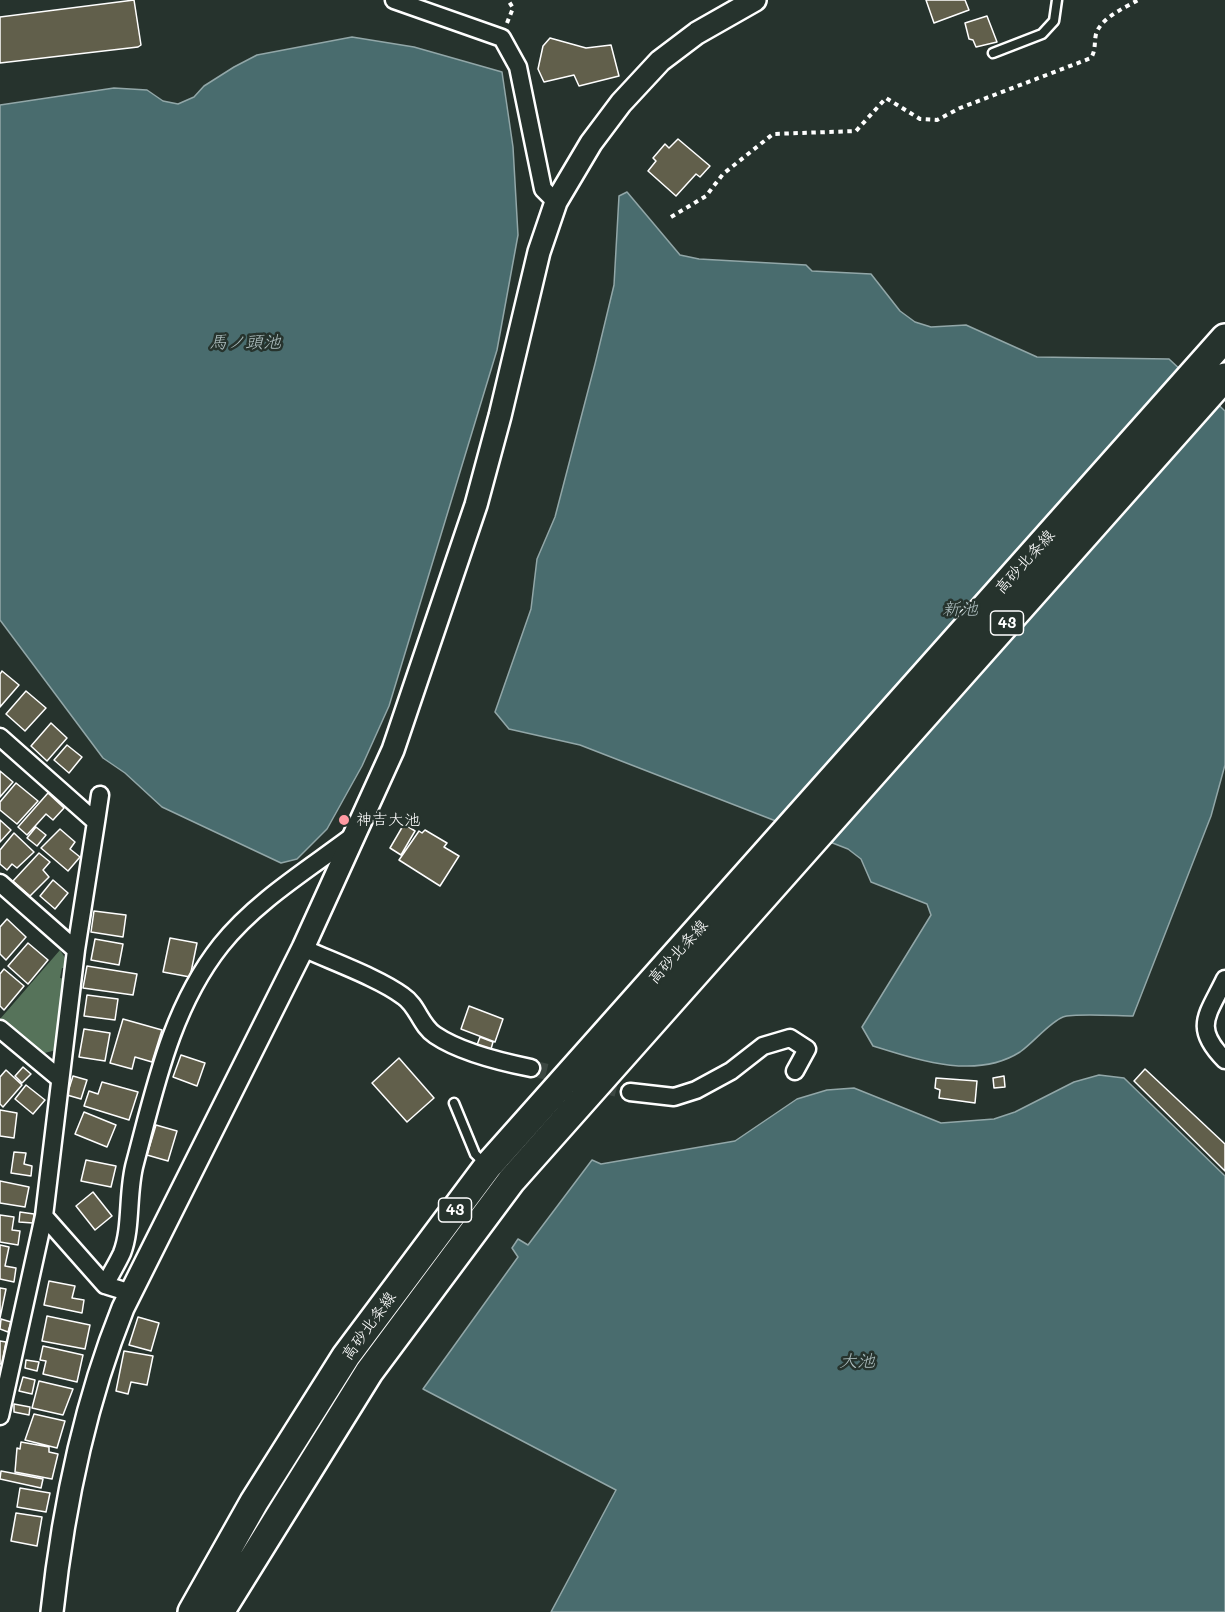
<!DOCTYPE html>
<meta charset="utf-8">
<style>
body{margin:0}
canvas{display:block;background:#26332d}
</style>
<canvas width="1225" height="1612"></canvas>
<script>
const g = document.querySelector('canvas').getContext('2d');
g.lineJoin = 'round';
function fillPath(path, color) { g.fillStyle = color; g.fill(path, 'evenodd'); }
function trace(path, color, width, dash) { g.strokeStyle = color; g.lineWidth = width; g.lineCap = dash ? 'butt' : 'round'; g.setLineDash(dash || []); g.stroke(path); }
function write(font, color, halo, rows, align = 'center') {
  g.font = font + ' Mali,"Klee One",sans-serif'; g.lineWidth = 5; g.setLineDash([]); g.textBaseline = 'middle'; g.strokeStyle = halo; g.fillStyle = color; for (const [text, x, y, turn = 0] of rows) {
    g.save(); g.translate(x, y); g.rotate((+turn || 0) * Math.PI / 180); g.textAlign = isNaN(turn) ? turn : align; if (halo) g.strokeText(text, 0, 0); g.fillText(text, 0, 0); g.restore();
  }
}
fillPath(new Path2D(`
 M 60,950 L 67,961 L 67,968 L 62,968 L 60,978 L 66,979 L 56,1050 L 41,1054 L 0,1019 Z`), '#56735a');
const water = new Path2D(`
 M 352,37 L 414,47 L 502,72 L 513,147 L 518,235 L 497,350 L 389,706 L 362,766 L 327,829 L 297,859 L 281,863 L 162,807 L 125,773 L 103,758 L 0,620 L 0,105 L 114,88 L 147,90 L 163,101 L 178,104 L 194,97 L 204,86 L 234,67 L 257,55 Z
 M 627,192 L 680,255 L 699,259 L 806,265 L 812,271 L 871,274 L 900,311 L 915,322 L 931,327 L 966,325 L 1037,357 L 1169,359 L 1225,411 L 1225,765 L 1211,816 L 1133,1016 C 1118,1016 1074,1013 1063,1017 C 1050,1022 1033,1043 1020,1052 C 976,1080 918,1060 873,1046 L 862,1027 L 931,915 L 927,904 L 871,882 L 861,859 L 848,849 L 580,745 L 509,729 L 495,712 L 531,609 L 537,559 L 555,517 L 595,364 L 614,285 L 619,196 Z
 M 1099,1075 L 1124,1078 L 1225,1176 L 1225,1612 L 551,1612 L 616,1490 L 423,1389 L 518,1257 L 512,1248 L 518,1239 L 528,1245 L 592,1160 L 601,1164 L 735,1141 L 797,1099 L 827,1090 L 854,1088 L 941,1123 L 994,1119 L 1015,1112 L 1074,1082 Z`);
fillPath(water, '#496c6e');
trace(water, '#92a7a8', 1.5);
const building = new Path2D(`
 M 134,0 L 141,45 L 138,47 L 0,63 L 0,17 Z
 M 926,0 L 965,0 L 969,10 L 934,23 Z
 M 987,16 L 997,42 L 976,47 L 973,40 L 969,39 L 965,23 Z
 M 550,38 L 586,48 L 611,45 L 619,76 L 579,86 L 574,75 L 544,82 L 538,69 L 543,46 Z
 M 678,139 L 710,166 L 700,177 L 696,174 L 676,196 L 648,171 L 656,161 L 653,158 L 665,144 L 669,148 Z
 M 2,671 L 19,685 L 0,707 L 0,674 Z
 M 26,691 L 46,708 L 25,731 L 6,714 Z
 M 51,723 L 67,738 L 47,761 L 31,746 Z
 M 67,745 L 82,757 L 69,773 L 54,760 Z
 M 0,771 L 13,782 L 0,797 Z
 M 16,783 L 38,801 L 17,824 L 0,810 L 0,802 Z
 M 48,793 L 64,808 L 53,820 L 46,814 L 27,835 L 18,827 Z
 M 0,820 L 11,830 L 0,842 Z
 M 404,824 L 415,831 L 401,855 L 390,848 Z
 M 36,827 L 46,835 L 37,846 L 27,838 Z
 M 60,829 L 75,842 L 70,849 L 80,857 L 68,871 L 41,848 Z
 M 425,830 L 447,843 L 444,847 L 459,856 L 440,886 L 399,860 L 419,831 L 422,833 Z
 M 14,833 L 34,852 L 17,868 L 12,864 L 7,870 L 0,864 L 0,850 Z
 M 39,853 L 50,862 L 43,870 L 49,877 L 30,896 L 13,881 Z
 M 53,880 L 68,893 L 55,909 L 40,896 Z
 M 94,911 L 126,915 L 123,937 L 91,932 Z
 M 7,919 L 26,937 L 6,960 L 0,954 L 0,927 Z
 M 170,938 L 197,943 L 190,977 L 163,972 Z
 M 95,939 L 123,944 L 119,965 L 91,960 Z
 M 28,943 L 48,960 L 28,984 L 8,966 Z
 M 87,966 L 137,974 L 133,995 L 83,988 Z
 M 4,969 L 24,986 L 4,1010 L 0,1006 L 0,974 Z
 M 87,995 L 118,999 L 115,1020 L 84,1016 Z
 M 469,1006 L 503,1019 L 495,1042 L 461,1029 Z
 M 123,1019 L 162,1030 L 152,1062 L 135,1057 L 132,1069 L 110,1063 Z
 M 84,1029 L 110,1033 L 105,1061 L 79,1057 Z
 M 480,1037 L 493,1042 L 491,1049 L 477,1045 Z
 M 181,1055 L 205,1063 L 197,1086 L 173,1077 Z
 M 399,1058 L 434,1098 L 407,1122 L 372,1083 Z
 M 23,1067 L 31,1074 L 22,1083 L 15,1076 Z
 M 1145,1069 L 1225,1144 L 1225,1171 L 1134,1081 Z
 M 6,1070 L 22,1085 L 3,1107 L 0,1104 L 0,1077 Z
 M 73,1076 L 87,1080 L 81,1099 L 67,1095 Z
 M 1004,1076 L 1005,1087 L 994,1088 L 993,1078 Z
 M 936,1078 L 977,1081 L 975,1103 L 939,1098 L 940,1090 L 935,1088 Z
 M 102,1082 L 138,1092 L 129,1120 L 84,1106 L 89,1091 L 98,1094 Z
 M 26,1085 L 45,1100 L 33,1114 L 15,1099 Z
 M 0,1110 L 17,1113 L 14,1138 L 0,1136 Z
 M 84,1112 L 116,1125 L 107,1147 L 75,1134 Z
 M 156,1125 L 177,1131 L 168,1161 L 147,1155 Z
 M 14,1152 L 26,1153 L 24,1164 L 32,1166 L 31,1176 L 11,1173 Z
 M 86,1160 L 116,1166 L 111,1187 L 81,1181 Z
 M 0,1181 L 29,1187 L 25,1207 L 0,1203 Z
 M 93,1192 L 112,1216 L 95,1230 L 76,1206 Z
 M 20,1212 L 34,1214 L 33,1223 L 19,1222 Z
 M 0,1215 L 14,1217 L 12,1230 L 20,1231 L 18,1245 L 0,1242 Z
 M 0,1245 L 9,1247 L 5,1266 L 16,1268 L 14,1282 L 0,1279 Z
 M 49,1281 L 75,1286 L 72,1298 L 84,1300 L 82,1313 L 44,1305 Z
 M 0,1288 L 6,1289 L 0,1318 Z
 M 47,1316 L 90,1325 L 85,1349 L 42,1341 Z
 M 138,1317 L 159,1323 L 151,1351 L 129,1345 Z
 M 1,1319 L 11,1322 L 8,1332 L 0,1329 Z
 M 0,1341 L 6,1342 L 2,1364 L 0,1364 Z
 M 43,1346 L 83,1355 L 77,1382 L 43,1374 L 46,1361 L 40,1360 Z
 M 124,1351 L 153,1356 L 147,1385 L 131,1382 L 128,1394 L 116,1391 Z
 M 26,1360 L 39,1362 L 37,1371 L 25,1368 Z
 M 23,1377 L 35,1380 L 32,1394 L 19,1391 Z
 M 39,1381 L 73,1389 L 63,1415 L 32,1408 Z
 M 14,1404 L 30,1407 L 29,1415 L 14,1412 Z
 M 34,1414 L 65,1421 L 57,1448 L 25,1440 Z
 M 21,1442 L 49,1447 L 49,1452 L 58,1454 L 52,1479 L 15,1472 L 17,1448 L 20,1449 Z
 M 1,1471 L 43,1479 L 41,1488 L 0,1479 Z
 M 20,1488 L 50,1493 L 46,1512 L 17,1507 Z
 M 16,1513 L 42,1517 L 37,1546 L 11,1541 Z`);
fillPath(building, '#615f4b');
trace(building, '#fff', 1.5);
trace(new Path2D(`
 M 531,1068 L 630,1092`), '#3c4742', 16, [16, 8]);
const service = new Path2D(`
 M 993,53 L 1042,34 L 1054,21 L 1057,0
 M 454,1103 L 475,1154 L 485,1164`);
const minor = new Path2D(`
 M 394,0 L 502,38 L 518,67 L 543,189 L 556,202
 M 0,737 L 96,822 L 76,950 L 44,1216 L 0,1416
 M 96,822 L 100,795
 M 0,883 L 76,950
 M 303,948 C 331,961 379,978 403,996 C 418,1006 420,1025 435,1035 C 460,1052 501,1062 531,1068
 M 1225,979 C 1208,1015 1192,1027 1225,1060
 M 0,1029 L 60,1079
 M 630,1092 L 674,1097 L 696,1090 L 731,1071 L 763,1046 L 790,1038 L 807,1049 L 795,1071
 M 44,1216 L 105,1285 L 131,1293
 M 105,1285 C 110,1275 117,1264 122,1253 C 132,1228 127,1191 135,1163 C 155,1088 171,1008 221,945 C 256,901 309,869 354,835`);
const tertiary = new Path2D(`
 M 52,1612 C 63,1509 84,1405 123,1308 L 303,948 L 393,750 L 476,505 L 500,416 L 539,252 L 556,202 L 591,143 L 621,103 L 660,61 L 697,33 L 755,0`);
const primary = new Path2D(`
 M 192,1612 L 254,1502 L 346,1356 L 488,1166 L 1225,338
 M 220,1612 L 369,1372 L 511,1181 L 1225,377`);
trace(service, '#fff', 13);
trace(minor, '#fff', 21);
trace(tertiary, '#fff', 26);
trace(primary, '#fff', 32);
trace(new Path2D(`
 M 507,23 L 513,8 L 508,0
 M 671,217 L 706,196 L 723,174 L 773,134 L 856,131 L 886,98 L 920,119 L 937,120 L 960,108 L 1091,58 C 1096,50 1094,43 1096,34 C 1101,18 1124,8 1138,0`), '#fff', 4, [4.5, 4.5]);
trace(service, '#26332d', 8);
trace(minor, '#26332d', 16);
trace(tertiary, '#26332d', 21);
trace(primary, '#26332d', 27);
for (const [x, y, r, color] of [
 [344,820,6,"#ff9aa2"]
]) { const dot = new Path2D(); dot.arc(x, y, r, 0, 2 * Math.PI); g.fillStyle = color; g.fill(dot); trace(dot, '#26332d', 2); }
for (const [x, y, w] of [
 [1007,623,33],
 [455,1210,33]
]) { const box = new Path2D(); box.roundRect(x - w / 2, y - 12, w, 24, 4.5); g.fillStyle = '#26332d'; g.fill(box); trace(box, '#fff', 1.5); }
write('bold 15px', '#fff', null, [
 ["43",1007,623],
 ["43",455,1210]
]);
write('16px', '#fff', '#26332d', [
 ["高砂北条線",1025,562,-48],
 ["高砂北条線",678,952,-48],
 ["高砂北条線",369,1326,-54]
]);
write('16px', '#fff', '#26332d', [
 ["神吉大池",356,820]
], 'left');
write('italic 18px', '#adbdbe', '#26332d', [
 ["馬ノ頭池",245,342],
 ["新池",960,609],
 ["大池",857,1361]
]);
</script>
